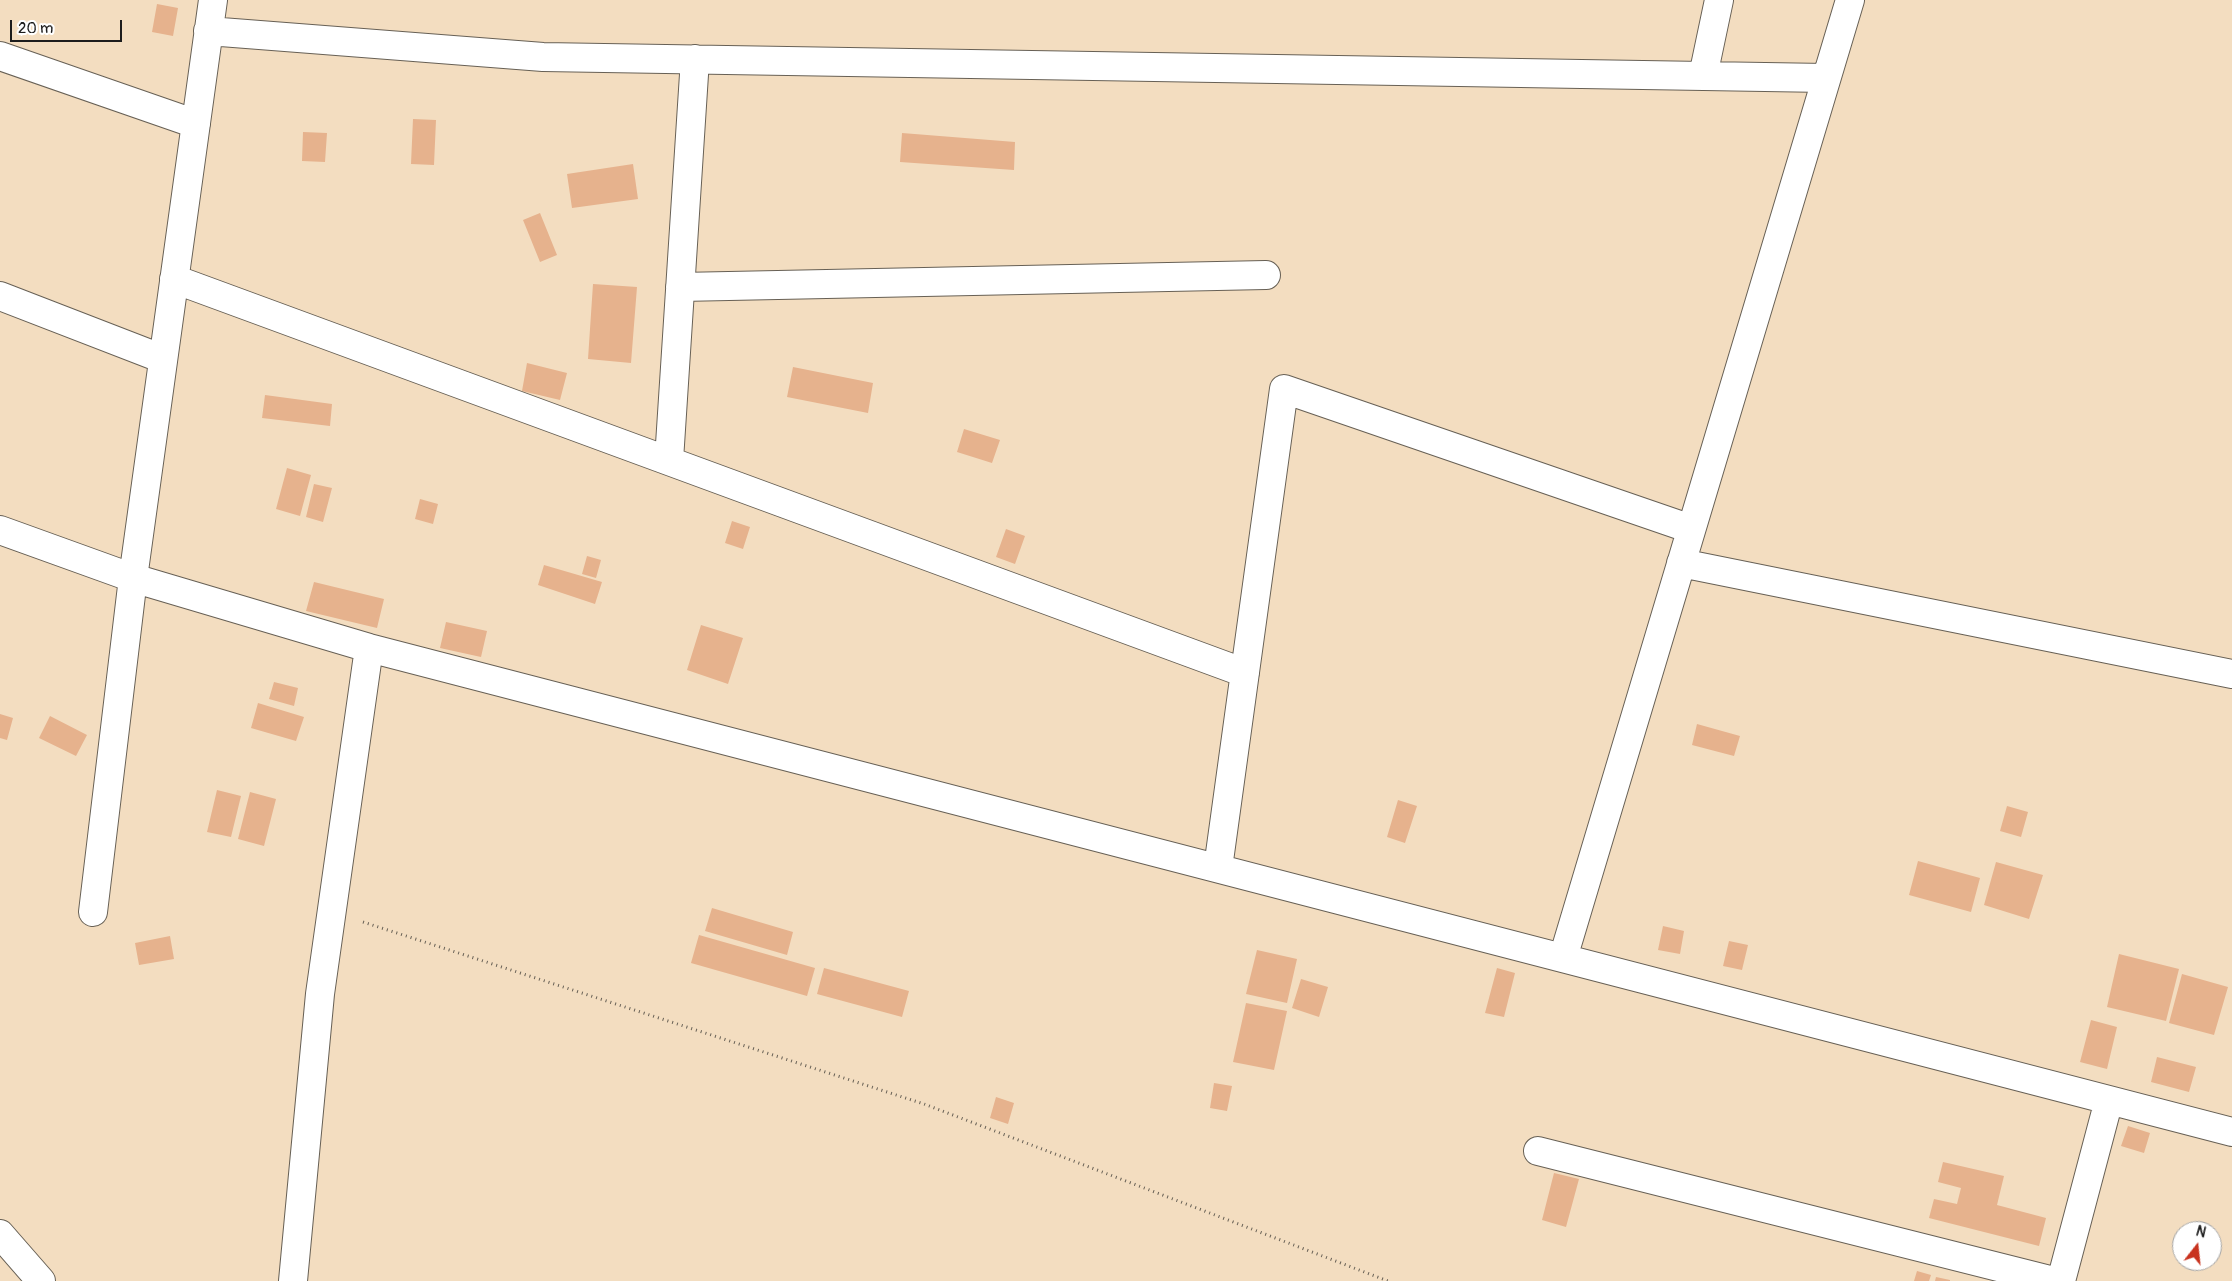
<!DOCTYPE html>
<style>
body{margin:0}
#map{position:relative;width:2232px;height:1281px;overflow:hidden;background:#f3ddc0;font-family:Pangolin,sans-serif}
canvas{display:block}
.north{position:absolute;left:2172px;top:1221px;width:50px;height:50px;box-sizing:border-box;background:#fff;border:1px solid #a4a4a4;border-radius:50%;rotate:16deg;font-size:14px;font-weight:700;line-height:20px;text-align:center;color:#1c1c1c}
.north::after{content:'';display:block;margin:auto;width:18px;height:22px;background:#c8321e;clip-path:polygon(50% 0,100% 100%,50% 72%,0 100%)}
.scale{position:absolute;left:10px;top:20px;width:112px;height:22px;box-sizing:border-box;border:2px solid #1c1c1c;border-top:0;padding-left:6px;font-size:15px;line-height:18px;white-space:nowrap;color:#1c1c1c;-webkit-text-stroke:4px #fff;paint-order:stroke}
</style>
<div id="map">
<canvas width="2232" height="1281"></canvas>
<div class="north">N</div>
<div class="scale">20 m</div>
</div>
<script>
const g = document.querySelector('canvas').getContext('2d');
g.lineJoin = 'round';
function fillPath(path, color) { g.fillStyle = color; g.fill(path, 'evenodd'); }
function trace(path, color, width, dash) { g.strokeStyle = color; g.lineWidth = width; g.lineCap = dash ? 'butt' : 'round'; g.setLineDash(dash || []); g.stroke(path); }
fillPath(new Path2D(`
 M 157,4 L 178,8 L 173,36 L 152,32 Z
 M 413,119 L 436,120 L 434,165 L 411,164 Z
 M 303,132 L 327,133 L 325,162 L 302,161 Z
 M 902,133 L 1015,142 L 1014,170 L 900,162 Z
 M 633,164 L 638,199 L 572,208 L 567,174 Z
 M 540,213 L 557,255 L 540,262 L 523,220 Z
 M 593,284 L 637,287 L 631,363 L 588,359 Z
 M 527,363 L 567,373 L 560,400 L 522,391 Z
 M 793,367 L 873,383 L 868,413 L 787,397 Z
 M 265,395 L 332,404 L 330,426 L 262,418 Z
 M 964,429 L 1000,440 L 992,463 L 957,452 Z
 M 287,468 L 311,475 L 300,516 L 276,509 Z
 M 314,484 L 332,488 L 323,522 L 306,517 Z
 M 420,499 L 438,504 L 433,524 L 415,519 Z
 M 732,521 L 750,527 L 743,549 L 725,543 Z
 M 1006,529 L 1025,536 L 1015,564 L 996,557 Z
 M 587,556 L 601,560 L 596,578 L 582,574 Z
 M 544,565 L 602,582 L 595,604 L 538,585 Z
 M 314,582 L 384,599 L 377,628 L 306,611 Z
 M 446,622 L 487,631 L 481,657 L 440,648 Z
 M 701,625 L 743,638 L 728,684 L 687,670 Z
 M 274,682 L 298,688 L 294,706 L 269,699 Z
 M 258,703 L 304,717 L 296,741 L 251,728 Z
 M 0,714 L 13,718 L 7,740 L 0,738 Z
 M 50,716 L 87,735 L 76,756 L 39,738 Z
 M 1697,724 L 1740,736 L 1734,756 L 1692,745 Z
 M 217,790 L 241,796 L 231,837 L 207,832 Z
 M 250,792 L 276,799 L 264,846 L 238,839 Z
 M 1398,800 L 1417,806 L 1405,843 L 1387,837 Z
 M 2007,806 L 2028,812 L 2021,837 L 2000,831 Z
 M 1918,861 L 1980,878 L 1971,912 L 1909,895 Z
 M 1996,862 L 2043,875 L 2029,919 L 1984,905 Z
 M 712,908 L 793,932 L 787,955 L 705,931 Z
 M 1663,926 L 1684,931 L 1680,954 L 1658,950 Z
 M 699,935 L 815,968 L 807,996 L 691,963 Z
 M 170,936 L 174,959 L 139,965 L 135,943 Z
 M 1729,941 L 1748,945 L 1742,970 L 1723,966 Z
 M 1257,950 L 1297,959 L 1287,1003 L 1246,994 Z
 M 2119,954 L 2179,969 L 2166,1021 L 2107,1007 Z
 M 824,968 L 909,991 L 902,1017 L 817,994 Z
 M 1497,968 L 1515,973 L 1504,1017 L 1485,1013 Z
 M 2182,974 L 2228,987 L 2214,1035 L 2169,1023 Z
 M 1301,979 L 1328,987 L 1319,1017 L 1292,1008 Z
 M 1246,1003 L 1287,1011 L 1274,1070 L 1233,1062 Z
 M 2091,1020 L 2117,1027 L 2107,1069 L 2080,1062 Z
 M 2157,1057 L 2196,1067 L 2189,1092 L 2151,1082 Z
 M 1214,1083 L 1232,1086 L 1227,1111 L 1210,1108 Z
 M 996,1097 L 1014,1103 L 1008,1124 L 990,1118 Z
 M 2128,1126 L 2150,1133 L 2144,1153 L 2121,1146 Z
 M 1943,1162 L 2004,1176 L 1997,1205 L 2046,1218 L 2039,1246 L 1929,1218 L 1934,1199 L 1957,1204 L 1961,1188 L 1938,1182 Z
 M 1554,1173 L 1579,1179 L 1566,1227 L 1542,1220 Z
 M 1917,1271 L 1931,1275 L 1929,1281 L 1914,1281 Z
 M 1936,1277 L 1950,1280 L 1950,1281 L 1935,1281 Z`), '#e6b28d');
const street = new Path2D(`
 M 208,31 L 543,57 L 1826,78
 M 0,56 L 196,124
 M 1703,76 L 1719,0
 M 174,279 L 1245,673
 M 680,287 L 1266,275
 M 0,296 L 163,359
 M 669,460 L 695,59
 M 0,530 L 133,578 L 369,648 L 2232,1132
 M 1681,563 L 2232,674
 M 1218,868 L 1284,389 L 1691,529
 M 93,912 L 133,578 L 213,0
 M 1563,958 L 1850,0
 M 1538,1151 L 2054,1281
 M 0,1234 L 41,1281
 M 293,1281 L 320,994 L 369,648
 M 2061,1281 L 2109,1100`);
trace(street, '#676055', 30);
trace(new Path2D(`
 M 363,922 L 924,1104 L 1388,1281`), '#676055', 3, [1, 4]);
trace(street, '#fff', 28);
</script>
